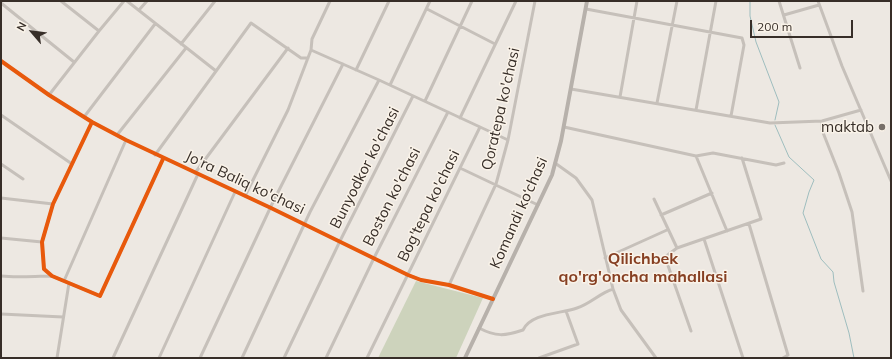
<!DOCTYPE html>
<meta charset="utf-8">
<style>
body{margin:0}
#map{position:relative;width:892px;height:359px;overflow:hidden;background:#ede8e2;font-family:Mulish,sans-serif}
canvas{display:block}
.frame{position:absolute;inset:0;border:2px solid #372e28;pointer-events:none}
.north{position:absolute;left:12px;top:12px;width:40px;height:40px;-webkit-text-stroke:3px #faf3e9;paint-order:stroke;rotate:298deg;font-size:11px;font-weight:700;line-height:16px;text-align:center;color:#372e28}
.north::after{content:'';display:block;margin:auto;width:14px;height:18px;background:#372e28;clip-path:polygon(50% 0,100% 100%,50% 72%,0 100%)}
.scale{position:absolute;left:750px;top:20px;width:103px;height:18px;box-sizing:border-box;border:2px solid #372e28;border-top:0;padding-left:5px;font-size:12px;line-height:14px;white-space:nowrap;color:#372e28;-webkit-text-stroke:3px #faf3e9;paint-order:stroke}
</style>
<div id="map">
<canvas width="892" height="359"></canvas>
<div class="frame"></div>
<div class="north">N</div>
<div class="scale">200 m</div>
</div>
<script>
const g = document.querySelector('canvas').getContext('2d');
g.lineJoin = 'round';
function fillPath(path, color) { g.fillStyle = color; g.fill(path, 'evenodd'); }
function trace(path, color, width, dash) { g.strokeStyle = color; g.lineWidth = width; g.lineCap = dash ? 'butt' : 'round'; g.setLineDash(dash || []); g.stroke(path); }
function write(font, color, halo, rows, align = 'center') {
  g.font = font + ' Mulish,sans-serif'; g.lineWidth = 3; g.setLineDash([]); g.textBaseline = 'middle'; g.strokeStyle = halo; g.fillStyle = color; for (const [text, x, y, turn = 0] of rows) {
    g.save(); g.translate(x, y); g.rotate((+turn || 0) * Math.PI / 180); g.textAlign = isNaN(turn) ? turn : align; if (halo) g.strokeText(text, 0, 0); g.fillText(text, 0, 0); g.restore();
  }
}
fillPath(new Path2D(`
 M 416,281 L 483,298 L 456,358 L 378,358 Z`), '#cdd3bc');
trace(new Path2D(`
 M 750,1 L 750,16 L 756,42 L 779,102 L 775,120
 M 775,125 L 789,157 L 814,180 L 809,192 L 803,213 L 821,259 L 833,272 L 834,282 L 849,333 L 854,358`), '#9ebdbe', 1);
trace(new Path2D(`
 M 61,1 L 99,31
 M 127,1 L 216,71
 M 779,1 L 800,68
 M 818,1 L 842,66 L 891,181
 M 1,3 L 74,62
 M 427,9 L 495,44
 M 586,9 L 742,38 L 744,45 L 731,116
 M 139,10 L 147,1
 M 784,15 L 819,5
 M 181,44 L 215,1
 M 311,50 L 379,80 L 508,140
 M 1,61 L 49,95 L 92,122 L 126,140 L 271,208 L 408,275 L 421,280 L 449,285 L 493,299
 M 356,70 L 389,1
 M 390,85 L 430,1
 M 571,89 L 770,123 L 822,121 L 861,110
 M 49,95 L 99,31 L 124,1
 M 620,97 L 637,1
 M 425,101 L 472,1
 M 657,103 L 677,1
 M 696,110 L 716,1
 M 1,115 L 72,164
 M 84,117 L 155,24
 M 460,118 L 516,1
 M 822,121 L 822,130 L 839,173 L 852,212 L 863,291
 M 92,122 L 53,204 L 42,242 L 44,269 L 52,276 L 100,296 L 163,159
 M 564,127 L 696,156 L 713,153 L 776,165 L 784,163
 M 117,135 L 186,48
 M 155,155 L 251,23 L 301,58 L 308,58
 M 696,156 L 727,231
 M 555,163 L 576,178 L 592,200 L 613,289 L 621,310 L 656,358
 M 1,164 L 23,179
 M 460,168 L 538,205
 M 195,173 L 288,48
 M 245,196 L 288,110 L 311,50 L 312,39 L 330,1
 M 1,198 L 53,204
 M 654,199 L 677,248
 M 661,215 L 712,193
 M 749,224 L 788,355 L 783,358
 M 1,238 L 42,242
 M 704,239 L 743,358
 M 605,258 L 667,230
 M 1,276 C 18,278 35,276 52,276
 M 64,281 L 126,140
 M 449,285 L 496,184 L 508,140 L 535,1
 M 1,314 L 63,317
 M 479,328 C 496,337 505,336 523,330 C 531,313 560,314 577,308 C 590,304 600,293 613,289
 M 691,331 L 665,257 L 677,248 L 761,219 L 742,158
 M 57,358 L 69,283
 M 113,358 L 198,174
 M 159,358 L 235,192
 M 200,358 L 273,202 L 343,64
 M 242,358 L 310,212 L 379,80
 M 284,358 L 340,241 L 413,96
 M 326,358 L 374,258 L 448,112
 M 367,358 L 480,127
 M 539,358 L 578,344 L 566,311`), '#c6c0ba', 3);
trace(new Path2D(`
 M 465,358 L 552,175 L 561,141 L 587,1`), '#b7b1ab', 4);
trace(new Path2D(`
 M 1,61 L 49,95 L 92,122 L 126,140 L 271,208 L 408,275 L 421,280 L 449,285 L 493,299
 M 92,122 L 53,204 L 42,242 L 44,269 L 52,276 L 100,296 L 163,159`), '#e8590c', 4);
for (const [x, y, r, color] of [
 [882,127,4,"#776f69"]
]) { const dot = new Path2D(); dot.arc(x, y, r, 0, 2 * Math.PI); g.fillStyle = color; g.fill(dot); trace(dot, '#faf3e9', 1.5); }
write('15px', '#372e28', '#faf3e9', [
 ["Qoratepa ko'chasi",501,109,-77],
 ["Bunyodkor ko'chasi",365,168,-63],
 ["Jo'ra Baliq ko'chasi",245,183,25],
 ["Boston ko'chasi",392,197,-63],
 ["Bog'tepa ko'chasi",429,206,-64],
 ["Komandi ko‘chasi",519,213,-66]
]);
write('15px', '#372e28', '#faf3e9', [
 ["maktab",874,127]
], 'right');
write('bold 16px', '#863f22', '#faf3e9', [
 ["Qilichbek",643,259],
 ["qo'rg'oncha mahallasi",643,277]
]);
</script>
